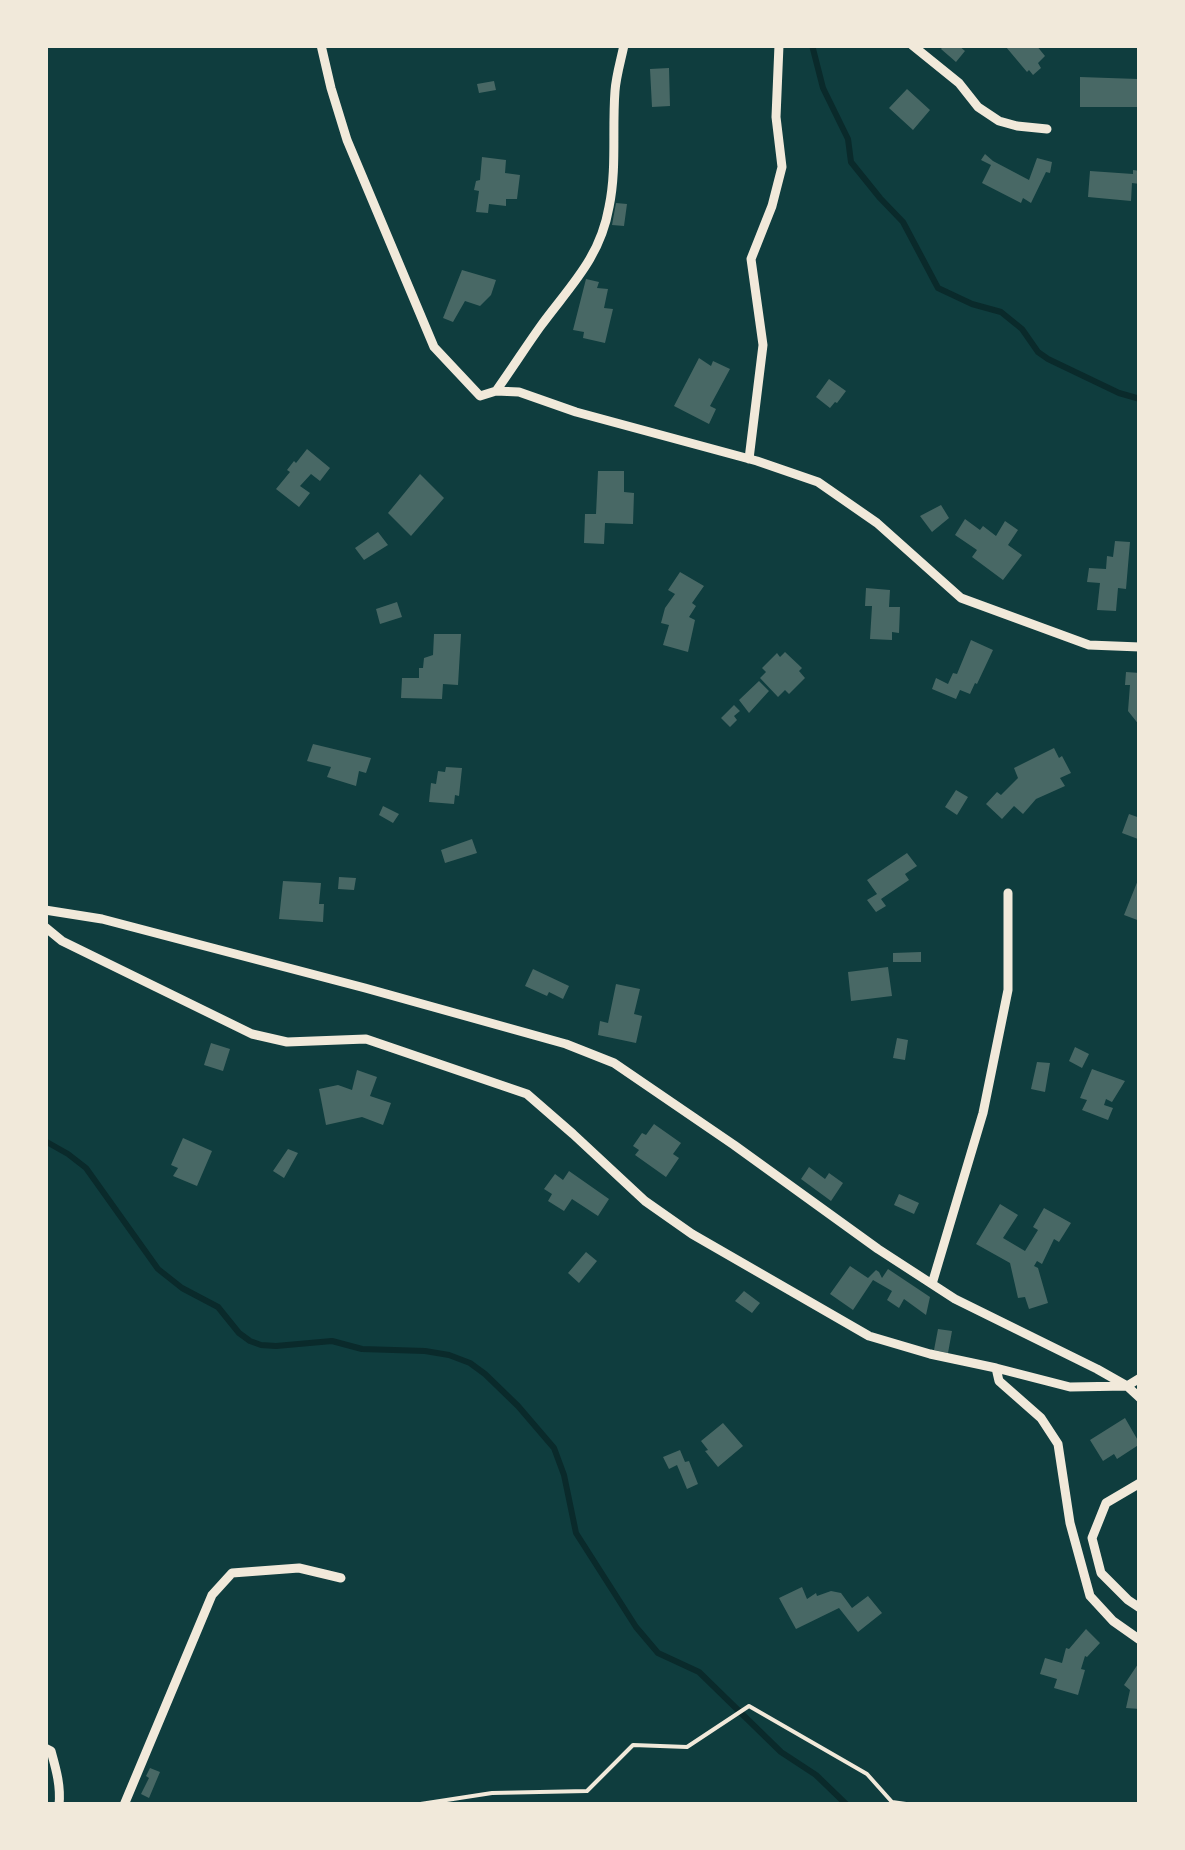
<!DOCTYPE html>
<style>
body{margin:0}
#map{position:relative;width:1185px;height:1850px;overflow:hidden;background:#0f3d3e;font-family:"Roboto Condensed",sans-serif}
canvas{display:block}
.frame{position:absolute;inset:0;border:48px solid #f1e9da;pointer-events:none}
</style>
<div id="map">
<canvas width="1185" height="1850"></canvas>
<div class="frame"></div>
</div>
<script>
const g = document.querySelector('canvas').getContext('2d');
g.lineJoin = 'round';
function trace(path, color, width, dash) { g.strokeStyle = color; g.lineWidth = width; g.lineCap = dash ? 'butt' : 'round'; g.setLineDash(dash || []); g.stroke(path); }
function fillPath(path, color) { g.fillStyle = color; g.fill(path, 'evenodd'); }
trace(new Path2D(`
 M 812,45 L 823,88 L 848,139 L 851,162 L 880,198 L 903,222 L 938,288 L 972,304 L 1001,312 L 1022,329 L 1038,352 L 1048,359 L 1119,393 L 1140,399
 M 45,1141 L 68,1154 L 86,1168 L 158,1269 L 182,1288 L 218,1307 L 239,1333 L 250,1341 L 261,1345 L 276,1346 L 332,1341 L 362,1349 L 425,1351 L 449,1355 L 470,1363 L 485,1374 L 518,1406 L 554,1448 L 564,1475 L 576,1533 L 636,1627 L 658,1653 L 699,1672 L 781,1752 L 816,1775 L 847,1805`), '#0a2a2b', 6);
fillPath(new Path2D(`
 M 944,45 L 958,45 L 965,51 L 956,62 L 941,49 Z
 M 1008,45 L 1036,45 L 1045,56 L 1038,63 L 1041,68 L 1033,75 L 1029,70 L 1027,72 L 1006,47 Z
 M 669,68 L 670,106 L 652,107 L 650,69 Z
 M 1080,77 L 1138,79 L 1138,107 L 1080,107 Z
 M 494,81 L 496,90 L 479,93 L 477,84 Z
 M 907,89 L 930,110 L 913,130 L 889,108 Z
 M 985,154 L 993,161 L 1029,180 L 1037,158 L 1052,162 L 1050,173 L 1046,172 L 1031,203 L 1023,198 L 1021,203 L 982,183 L 991,165 L 981,160 Z
 M 482,157 L 506,160 L 505,173 L 520,175 L 517,199 L 506,199 L 506,206 L 489,204 L 488,213 L 476,212 L 479,191 L 474,190 L 476,181 L 480,180 Z
 M 1133,170 L 1140,171 L 1140,184 L 1132,183 L 1131,201 L 1088,197 L 1090,171 L 1133,174 Z
 M 616,203 L 627,204 L 624,226 L 612,225 Z
 M 462,270 L 496,280 L 491,295 L 480,306 L 465,301 L 453,322 L 443,318 Z
 M 586,279 L 599,282 L 597,288 L 608,289 L 604,308 L 613,309 L 605,343 L 583,338 L 584,332 L 573,330 Z
 M 699,358 L 711,366 L 713,361 L 730,369 L 710,406 L 716,409 L 709,424 L 674,406 Z
 M 829,379 L 846,391 L 837,403 L 835,402 L 830,408 L 816,397 Z
 M 307,449 L 330,468 L 320,481 L 311,474 L 300,486 L 310,493 L 299,507 L 276,489 L 290,472 L 287,470 L 294,461 L 296,463 Z
 M 598,471 L 624,471 L 624,492 L 634,493 L 633,524 L 605,523 L 604,544 L 584,543 L 585,514 L 596,514 Z
 M 420,474 L 444,498 L 411,536 L 388,513 Z
 M 941,505 L 949,518 L 932,532 L 920,516 Z
 M 965,519 L 980,530 L 983,526 L 996,536 L 1005,521 L 1018,530 L 1008,545 L 1022,555 L 1003,580 L 972,557 L 977,550 L 955,535 Z
 M 378,532 L 388,545 L 364,560 L 355,548 Z
 M 1115,541 L 1130,542 L 1126,589 L 1118,588 L 1116,611 L 1097,610 L 1100,583 L 1087,582 L 1089,568 L 1106,569 L 1107,556 L 1113,557 Z
 M 680,572 L 704,586 L 692,603 L 696,606 L 689,617 L 695,620 L 688,652 L 663,645 L 669,625 L 661,623 L 665,608 L 675,594 L 668,590 Z
 M 866,588 L 890,590 L 889,607 L 900,607 L 899,633 L 892,632 L 892,640 L 870,639 L 872,606 L 865,606 Z
 M 397,602 L 402,617 L 380,624 L 376,609 Z
 M 434,634 L 461,634 L 458,685 L 443,684 L 442,699 L 401,698 L 402,678 L 419,678 L 419,668 L 423,668 L 424,658 L 433,655 Z
 M 971,640 L 993,650 L 977,684 L 975,683 L 970,694 L 960,690 L 956,699 L 932,689 L 936,678 L 948,684 L 953,673 L 957,674 Z
 M 785,652 L 802,668 L 799,671 L 805,678 L 789,694 L 785,690 L 778,697 L 760,678 L 766,672 L 762,668 L 777,653 L 780,657 Z
 M 1126,672 L 1140,673 L 1140,726 L 1128,711 L 1130,685 L 1125,685 Z
 M 759,681 L 769,691 L 749,713 L 739,700 Z
 M 734,705 L 740,711 L 734,716 L 737,720 L 730,727 L 721,718 Z
 M 313,744 L 371,758 L 366,773 L 359,771 L 356,786 L 327,777 L 331,767 L 307,761 Z
 M 1054,748 L 1059,758 L 1062,756 L 1071,773 L 1060,778 L 1065,786 L 1036,799 L 1023,814 L 1014,806 L 1002,819 L 986,804 L 997,792 L 1001,795 L 1018,778 L 1014,768 Z
 M 446,767 L 462,768 L 459,796 L 455,795 L 454,804 L 429,802 L 431,783 L 436,784 L 438,771 L 445,772 Z
 M 956,790 L 968,797 L 957,815 L 945,807 Z
 M 383,806 L 399,814 L 393,823 L 379,815 Z
 M 1129,814 L 1140,818 L 1138,839 L 1122,833 Z
 M 472,839 L 477,853 L 445,863 L 441,850 Z
 M 907,853 L 917,866 L 905,874 L 909,880 L 881,899 L 886,906 L 876,912 L 867,900 L 877,894 L 867,880 Z
 M 1140,875 L 1140,921 L 1124,915 Z
 M 339,877 L 356,878 L 354,890 L 338,889 Z
 M 283,881 L 321,883 L 319,904 L 324,904 L 323,922 L 279,919 Z
 M 921,952 L 921,962 L 893,962 L 893,953 Z
 M 888,967 L 892,996 L 851,1001 L 848,972 Z
 M 533,969 L 569,986 L 563,999 L 549,992 L 547,996 L 525,986 Z
 M 616,984 L 640,989 L 634,1014 L 642,1016 L 636,1043 L 598,1035 L 600,1021 L 608,1023 Z
 M 897,1038 L 908,1040 L 905,1060 L 893,1058 Z
 M 211,1043 L 230,1049 L 223,1071 L 204,1065 Z
 M 1075,1047 L 1089,1054 L 1082,1068 L 1069,1061 Z
 M 1037,1062 L 1050,1063 L 1045,1092 L 1031,1089 Z
 M 1092,1069 L 1125,1081 L 1112,1102 L 1106,1099 L 1104,1105 L 1113,1108 L 1108,1120 L 1082,1110 L 1087,1100 L 1080,1098 Z
 M 357,1070 L 377,1077 L 370,1096 L 391,1103 L 383,1125 L 362,1117 L 326,1125 L 319,1089 L 338,1085 L 352,1090 Z
 M 654,1124 L 681,1143 L 673,1154 L 679,1158 L 666,1177 L 635,1155 L 639,1150 L 633,1146 L 642,1133 L 646,1135 Z
 M 183,1138 L 212,1151 L 197,1186 L 173,1176 L 178,1168 L 171,1165 Z
 M 288,1149 L 298,1153 L 284,1178 L 273,1171 Z
 M 809,1167 L 825,1179 L 829,1173 L 843,1183 L 831,1201 L 801,1179 Z
 M 569,1171 L 609,1199 L 598,1216 L 572,1199 L 564,1211 L 548,1201 L 552,1194 L 544,1189 L 555,1174 L 563,1180 Z
 M 899,1194 L 919,1203 L 914,1214 L 894,1205 Z
 M 1000,1204 L 1018,1215 L 1003,1238 L 1025,1251 L 1038,1230 L 1033,1227 L 1044,1208 L 1071,1223 L 1059,1242 L 1054,1239 L 1042,1264 L 1037,1261 L 1034,1266 L 1038,1268 L 1048,1303 L 1029,1309 L 1025,1297 L 1018,1298 L 1010,1263 L 976,1244 Z
 M 586,1252 L 597,1261 L 579,1283 L 568,1273 Z
 M 850,1266 L 868,1278 L 876,1270 L 879,1272 L 882,1278 L 888,1269 L 930,1297 L 926,1315 L 904,1299 L 899,1308 L 887,1300 L 892,1291 L 873,1280 L 853,1310 L 830,1294 Z
 M 744,1291 L 760,1303 L 752,1313 L 735,1301 Z
 M 938,1329 L 952,1331 L 948,1353 L 934,1350 Z
 M 1125,1418 L 1140,1444 L 1117,1459 L 1114,1454 L 1103,1461 L 1090,1440 Z
 M 723,1423 L 743,1446 L 718,1467 L 705,1451 L 708,1450 L 701,1441 Z
 M 680,1450 L 685,1462 L 689,1461 L 698,1484 L 687,1489 L 677,1465 L 669,1469 L 663,1457 Z
 M 802,1587 L 807,1599 L 816,1593 L 817,1596 L 831,1591 L 841,1593 L 852,1608 L 868,1596 L 882,1613 L 858,1632 L 839,1608 L 796,1629 L 779,1598 Z
 M 1086,1629 L 1100,1643 L 1087,1657 L 1085,1656 L 1081,1669 L 1085,1670 L 1078,1695 L 1054,1688 L 1057,1679 L 1040,1674 L 1045,1658 L 1062,1663 L 1066,1648 L 1069,1649 Z
 M 1138,1664 L 1140,1665 L 1140,1709 L 1126,1708 L 1130,1690 L 1124,1685 Z
 M 150,1768 L 160,1772 L 149,1798 L 141,1794 L 149,1778 L 146,1776 Z`), '#486865');
trace(new Path2D(`
 M 414,1805 L 492,1793 L 587,1791 L 633,1745 L 687,1747 L 749,1706 L 867,1774 L 892,1802 L 913,1805`), '#f1e9da', 4);
trace(new Path2D(`
 M 321,45 L 331,88 L 347,140 L 434,347 L 480,396 L 496,391 L 519,392 L 576,412 L 757,461 L 818,482 L 877,523 L 961,598 L 1089,645 L 1140,647
 M 912,45 L 959,83 L 978,107 L 999,121 L 1017,126 L 1047,129
 M 496,391 C 511,370 525,348 540,327 C 569,287 600,259 609,207 C 617,169 612,130 615,91 C 616,76 621,60 624,45
 M 749,459 L 763,345 L 751,259 L 772,206 L 782,167 L 776,117 L 779,45
 M 45,910 L 102,919 L 365,988 L 566,1044 L 614,1063 L 734,1145 L 878,1249 L 955,1299 L 1097,1369 L 1127,1386 L 1140,1398
 M 45,927 L 62,941 L 252,1034 L 287,1042 L 366,1039 L 527,1094 L 573,1134 L 645,1201 L 692,1234 L 869,1336 L 930,1354 L 996,1368
 M 932,1284 L 983,1113 L 1008,990 L 1008,893
 M 1140,1378 L 1127,1386 L 1070,1387 L 996,1368 L 999,1381 L 1041,1418 L 1058,1444 L 1070,1523 L 1090,1596 L 1113,1621 L 1140,1640
 M 1140,1483 L 1106,1503 L 1092,1538 L 1101,1573 L 1128,1600 L 1140,1608
 M 45,1748 L 51,1751 C 56,1769 61,1786 59,1805
 M 124,1805 L 212,1595 L 232,1573 L 299,1568 L 341,1578`), '#f1e9da', 9);
</script>
